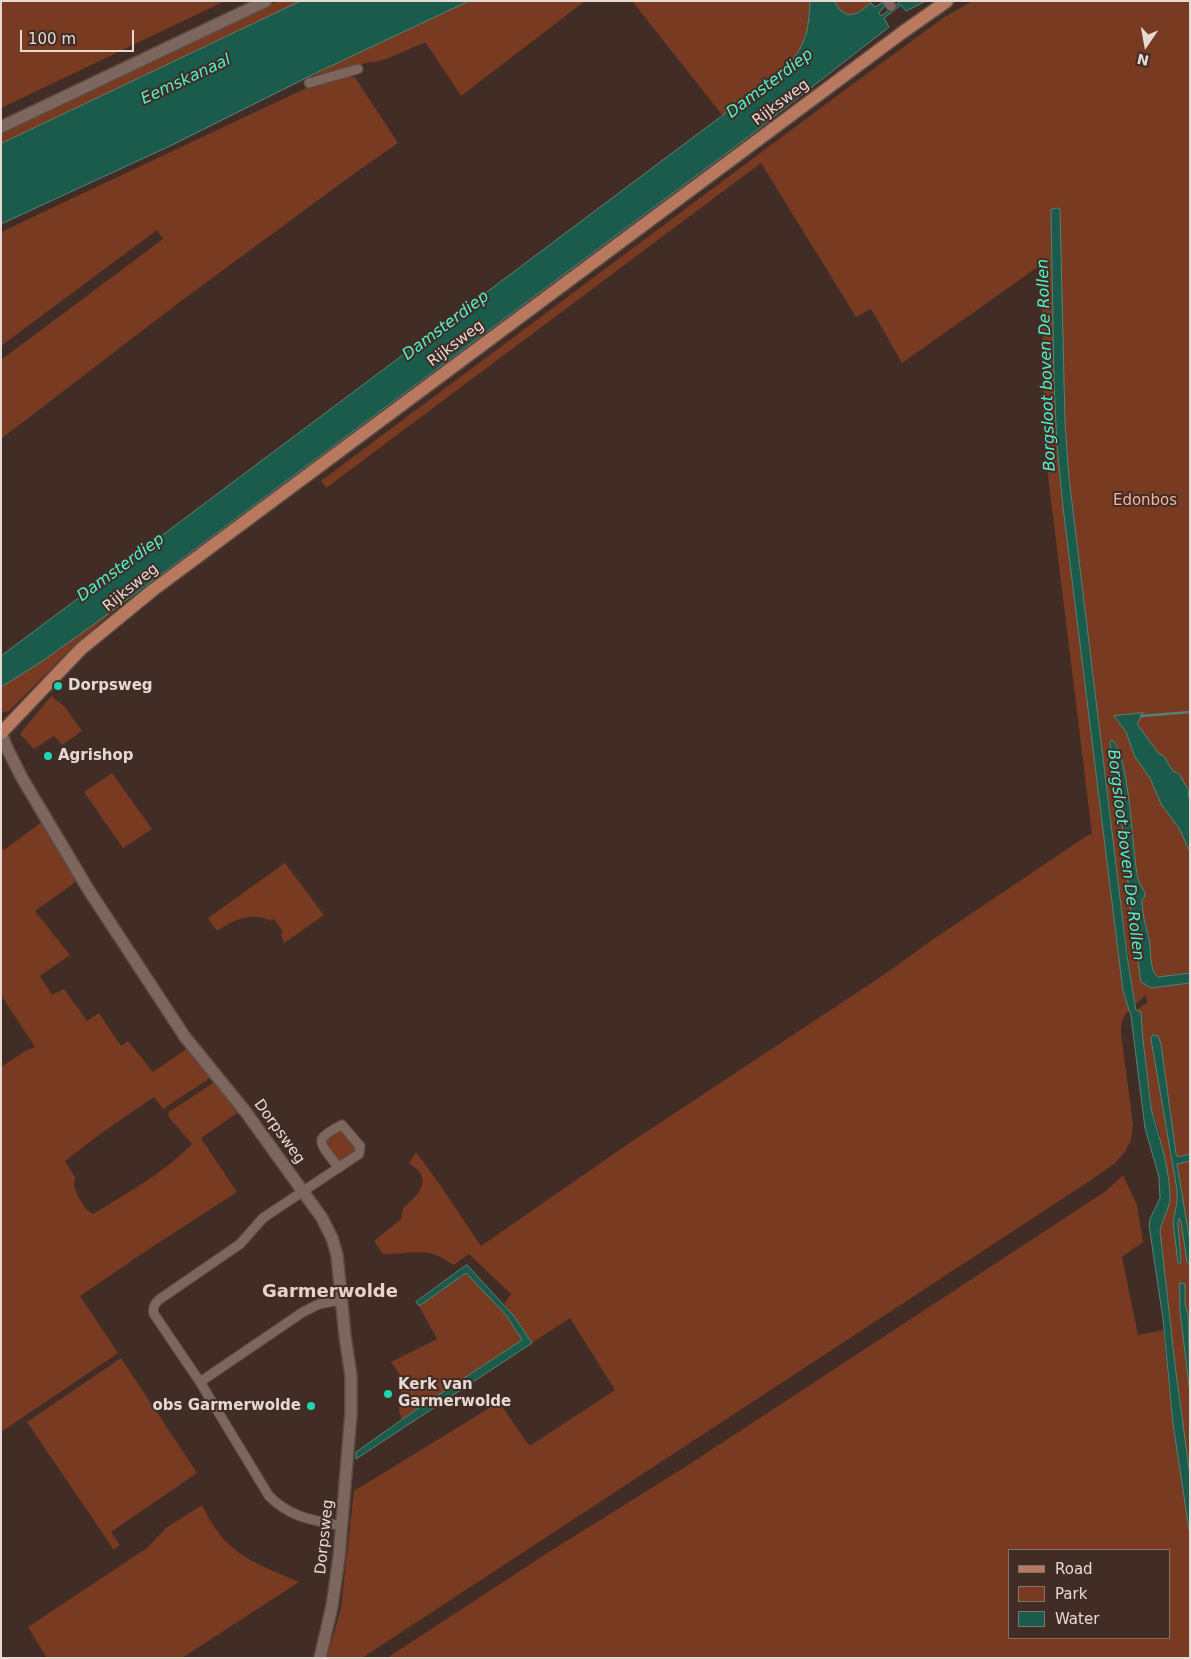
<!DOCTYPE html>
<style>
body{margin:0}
#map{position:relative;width:1191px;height:1659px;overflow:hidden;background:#412d26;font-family:"DejaVu Sans",sans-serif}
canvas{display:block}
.frame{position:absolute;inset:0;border:2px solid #e6d9d4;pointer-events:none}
.legend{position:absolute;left:1008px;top:1549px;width:162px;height:90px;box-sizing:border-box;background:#412d26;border:1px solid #83726c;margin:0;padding:6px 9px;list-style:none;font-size:15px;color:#e6d9d4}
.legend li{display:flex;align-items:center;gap:10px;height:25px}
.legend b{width:25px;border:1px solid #83726c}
.north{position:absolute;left:1121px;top:20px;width:50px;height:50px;-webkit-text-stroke:4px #412d26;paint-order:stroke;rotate:192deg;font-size:14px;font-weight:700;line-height:20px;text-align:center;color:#e6d9d4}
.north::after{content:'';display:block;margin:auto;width:18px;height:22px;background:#e6d9d4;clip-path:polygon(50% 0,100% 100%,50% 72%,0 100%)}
.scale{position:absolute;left:20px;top:30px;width:114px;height:22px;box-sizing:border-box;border:2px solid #e6d9d4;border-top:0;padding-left:6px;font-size:15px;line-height:18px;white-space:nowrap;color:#e6d9d4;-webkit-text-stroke:4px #412d26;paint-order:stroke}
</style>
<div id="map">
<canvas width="1191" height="1659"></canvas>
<div class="frame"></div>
<ul class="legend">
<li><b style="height:6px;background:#b9795f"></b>Road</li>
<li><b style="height:14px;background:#783a20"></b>Park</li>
<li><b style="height:14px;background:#1b5b4c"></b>Water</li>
</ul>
<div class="north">N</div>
<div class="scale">100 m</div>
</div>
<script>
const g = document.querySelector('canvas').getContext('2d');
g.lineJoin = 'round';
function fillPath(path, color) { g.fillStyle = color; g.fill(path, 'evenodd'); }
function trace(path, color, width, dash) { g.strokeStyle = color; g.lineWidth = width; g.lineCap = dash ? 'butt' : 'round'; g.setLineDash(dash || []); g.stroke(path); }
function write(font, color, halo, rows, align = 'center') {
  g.font = font + ' "DejaVu Sans",sans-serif'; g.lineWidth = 4; g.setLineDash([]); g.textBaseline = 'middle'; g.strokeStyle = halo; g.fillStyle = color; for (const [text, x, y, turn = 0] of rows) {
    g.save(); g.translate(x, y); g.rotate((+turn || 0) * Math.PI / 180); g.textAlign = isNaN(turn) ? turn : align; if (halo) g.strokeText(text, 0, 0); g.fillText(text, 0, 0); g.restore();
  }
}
fillPath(new Path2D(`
 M 1,1 L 225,1 L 1,108 Z
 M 278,1 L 301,1 L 1,144 L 1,133 Z
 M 469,1 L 585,1 L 461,96 L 426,43 C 408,47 387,63 369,62 L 315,80 L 313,77 L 318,72 Z
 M 632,1 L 810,1 L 808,30 L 800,51 L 787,67 L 723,116 Z
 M 834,1 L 871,1 L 871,3 L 858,13 L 848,15 L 840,10 Z
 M 972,1 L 1190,1 L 1190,1476 L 1175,1365 L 1160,1231 L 1162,1219 L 1160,1133 L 1152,1110 L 1142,1042 L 1141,1012 L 1136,1010 L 1147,1003 L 1146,995 L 1135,1005 L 1119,889 L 1069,478 L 1065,422 L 1060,210 L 1057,208 L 1051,211 L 1054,383 L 1057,445 L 1063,507 L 1123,991 L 1130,1010 C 1122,1016 1121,1023 1121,1033 L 1133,1124 L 1131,1140 L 1125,1152 L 1114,1164 L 1091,1180 L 362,1658 L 327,1658 L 341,1608 L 354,1491 L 499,1402 L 528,1444 L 531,1445 L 615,1390 L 570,1318 L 532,1343 L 504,1304 L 511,1294 L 469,1254 L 454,1265 C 448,1262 442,1257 436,1255 C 421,1249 399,1255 383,1254 L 374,1241 L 401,1219 L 403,1208 C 413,1200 430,1185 419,1171 C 416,1168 412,1166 409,1163 L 416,1152 L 440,1185 L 481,1246 L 628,1144 L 885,974 L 935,938 L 1088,835 L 1092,834 L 1043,435 L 1042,264 L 902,363 L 871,309 L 856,317 L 761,163 L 326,488 L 321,481 L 842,92 L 943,18 Z
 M 351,76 L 356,79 L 398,143 L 355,173 L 177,304 L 1,439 L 1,360 L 163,239 L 157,230 L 1,346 L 1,232 L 304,89 Z
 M 124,602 L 77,643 L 9,711 L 1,713 L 1,687 L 41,662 Z
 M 51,696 L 64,706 L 82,731 L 62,745 L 54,736 L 34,749 L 20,734 Z
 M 112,773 L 152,829 L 123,848 L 84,792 Z
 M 43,821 L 77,881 L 35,911 L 70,955 L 40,976 L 52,995 L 64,989 L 87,1021 L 99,1013 L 121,1046 L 128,1041 L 153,1072 L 188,1048 L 211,1075 L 207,1080 L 163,1109 L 154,1097 L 103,1132 L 65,1161 L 75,1177 L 74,1187 L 79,1198 L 86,1209 L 93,1214 C 127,1193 164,1173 192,1144 L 168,1116 L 169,1112 L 216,1081 L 240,1111 L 201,1138 L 237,1192 L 152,1247 L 80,1296 L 118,1353 L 1,1432 L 1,1067 L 25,1051 L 35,1047 L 1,995 L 1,847 L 4,850 Z
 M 285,863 L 324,915 L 284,943 L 281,934 L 283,932 L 274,919 L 271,921 C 252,911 233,920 217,931 L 208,918 Z
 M 340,1128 L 358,1151 L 339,1164 L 323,1142 Z
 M 1123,1175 L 1137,1205 L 1143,1242 L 1122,1257 L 1138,1335 L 1163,1330 L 1173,1424 L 1190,1536 L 1190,1658 L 387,1658 L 549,1552 L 682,1469 L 1106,1191 ZM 1010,1550 L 1170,1550 L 1170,1638 L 1010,1638 Z
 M 466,1272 L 506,1315 L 522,1340 L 402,1420 L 399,1411 L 402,1378 L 391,1362 L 437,1339 L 419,1306 Z
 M 121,1358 L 197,1473 L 111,1532 L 120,1545 L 114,1550 L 27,1422 Z
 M 202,1505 C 226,1555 251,1561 299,1582 L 182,1658 L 47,1658 L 28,1627 L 147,1548 L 166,1528 Z`), '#783a20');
const water = new Path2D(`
 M 301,1 L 469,1 L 318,72 L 172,145 L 1,224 L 1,144 Z
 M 810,1 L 834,1 L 840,10 L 848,15 L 858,13 L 871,3 L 875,7 L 885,1 L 886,4 L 879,13 L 881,16 L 899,3 L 898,1 L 926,1 L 906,11 L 901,5 L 884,18 L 889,27 L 744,140 L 101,619 L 41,662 L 1,687 L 1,656 L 787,67 C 807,42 808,33 810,1 Z
 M 1057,208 L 1060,209 L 1065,422 L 1069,478 L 1127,955 L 1135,1005 L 1136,1010 L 1141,1012 C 1142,1035 1145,1058 1148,1081 C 1149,1091 1150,1102 1152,1112 C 1160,1140 1170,1169 1170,1199 C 1169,1210 1162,1219 1160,1231 L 1175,1365 L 1190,1476 L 1190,1536 L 1173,1424 L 1163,1319 L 1149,1225 L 1150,1219 L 1160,1198 L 1159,1177 L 1145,1128 L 1131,1016 L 1123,991 L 1063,507 L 1057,445 L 1054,383 L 1051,210 Z
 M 1143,713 L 1137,724 L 1159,754 L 1163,755 L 1173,771 L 1179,774 L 1189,791 L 1188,795 L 1190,799 L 1190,852 L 1179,828 L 1161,804 L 1150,778 L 1135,757 L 1126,732 L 1114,716 Z
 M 1112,740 C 1130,753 1132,853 1138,879 C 1140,885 1145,890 1145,896 L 1142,900 C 1142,914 1146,926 1149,939 C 1152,952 1148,968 1158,977 L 1190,973 L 1190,983 L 1151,988 L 1141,982 L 1129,897 L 1126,851 L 1110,744 Z
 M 1153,1035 L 1158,1036 L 1161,1044 L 1176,1154 L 1178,1157 L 1190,1154 L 1190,1161 L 1177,1164 L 1190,1242 L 1190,1264 L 1187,1262 L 1181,1222 L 1179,1218 L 1178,1224 L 1181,1262 L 1180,1264 L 1178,1263 L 1173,1222 L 1177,1202 L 1177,1190 L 1151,1039 Z
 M 467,1265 L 513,1315 L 532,1343 L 356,1459 L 356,1452 L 420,1407 L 522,1340 L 506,1315 L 466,1273 L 419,1306 L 416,1302 Z
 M 1180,1283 L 1185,1284 L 1185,1304 L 1188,1314 L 1190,1394 L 1180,1311 Z`);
fillPath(water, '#1b5b4c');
trace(water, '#588175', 1);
trace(new Path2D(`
 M 1141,716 L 1190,712`), '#588175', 2.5);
const street = new Path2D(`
 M 887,1 L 891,6
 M 309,83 L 358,69
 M 339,1168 C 335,1162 319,1146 322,1139 C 325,1133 336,1128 342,1125 L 360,1146 L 359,1154 L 263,1218 L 240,1244 L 160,1299 C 155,1303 152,1307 154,1314 L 200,1382 L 269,1496 C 291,1518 313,1520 342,1526
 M 200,1382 L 303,1312 L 319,1304 L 341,1300`);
const secondary = new Path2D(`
 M 1,127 L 266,1
 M 1,733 L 7,748 L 22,778 L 88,889 L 185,1037 L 245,1111 L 322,1218 L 332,1238 L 337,1255 L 345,1336 L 351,1376 L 351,1413 L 339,1557 L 332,1606 L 320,1658`);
const primary = new Path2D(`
 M 1,733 L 81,649 L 153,590 L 903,32 L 947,1`);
trace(street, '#5c4c45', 11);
trace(secondary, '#5c4c45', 14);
trace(primary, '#5c4c45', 15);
trace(street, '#7c665d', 9);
trace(secondary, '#7c665d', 11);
trace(primary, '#b9795f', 12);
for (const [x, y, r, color] of [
 [58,686,5,"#1fd5b0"],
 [48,756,5,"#1fd5b0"],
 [388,1394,5,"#1fd5b0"],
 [311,1406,5,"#1fd5b0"]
]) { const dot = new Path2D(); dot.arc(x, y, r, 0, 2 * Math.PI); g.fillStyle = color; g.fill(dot); trace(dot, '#412d26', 2); }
write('15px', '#e6d9d4', '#412d26', [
 ["Rijksweg",781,103,-37],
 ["Rijksweg",456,344,-37],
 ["Rijksweg",131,588,-39],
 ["Dorpsweg",279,1132,54],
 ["Dorpsweg",325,1537,-84]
]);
write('15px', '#f8b49a', '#412d26', [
 ["Edonbos",1145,501]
]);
write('bold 15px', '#e6d9d4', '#412d26', [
 ["Dorpsweg",68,686],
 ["Agrishop",58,756],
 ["Kerk van",398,1385],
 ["Garmerwolde",398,1402],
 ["obs Garmerwolde",301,1406,"right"]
], 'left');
write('italic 16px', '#4df2cc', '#412d26', [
 ["Eemskanaal",186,80,-25],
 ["Damsterdiep",770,84,-37],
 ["Damsterdiep",446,326,-37],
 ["Borgsloot boven De Rollen",1047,365,-92],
 ["Damsterdiep",121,568,-36],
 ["Borgsloot boven De Rollen",1125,855,83]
]);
write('bold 18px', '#ecd2c8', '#412d26', [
 ["Garmerwolde",330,1292]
]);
</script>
